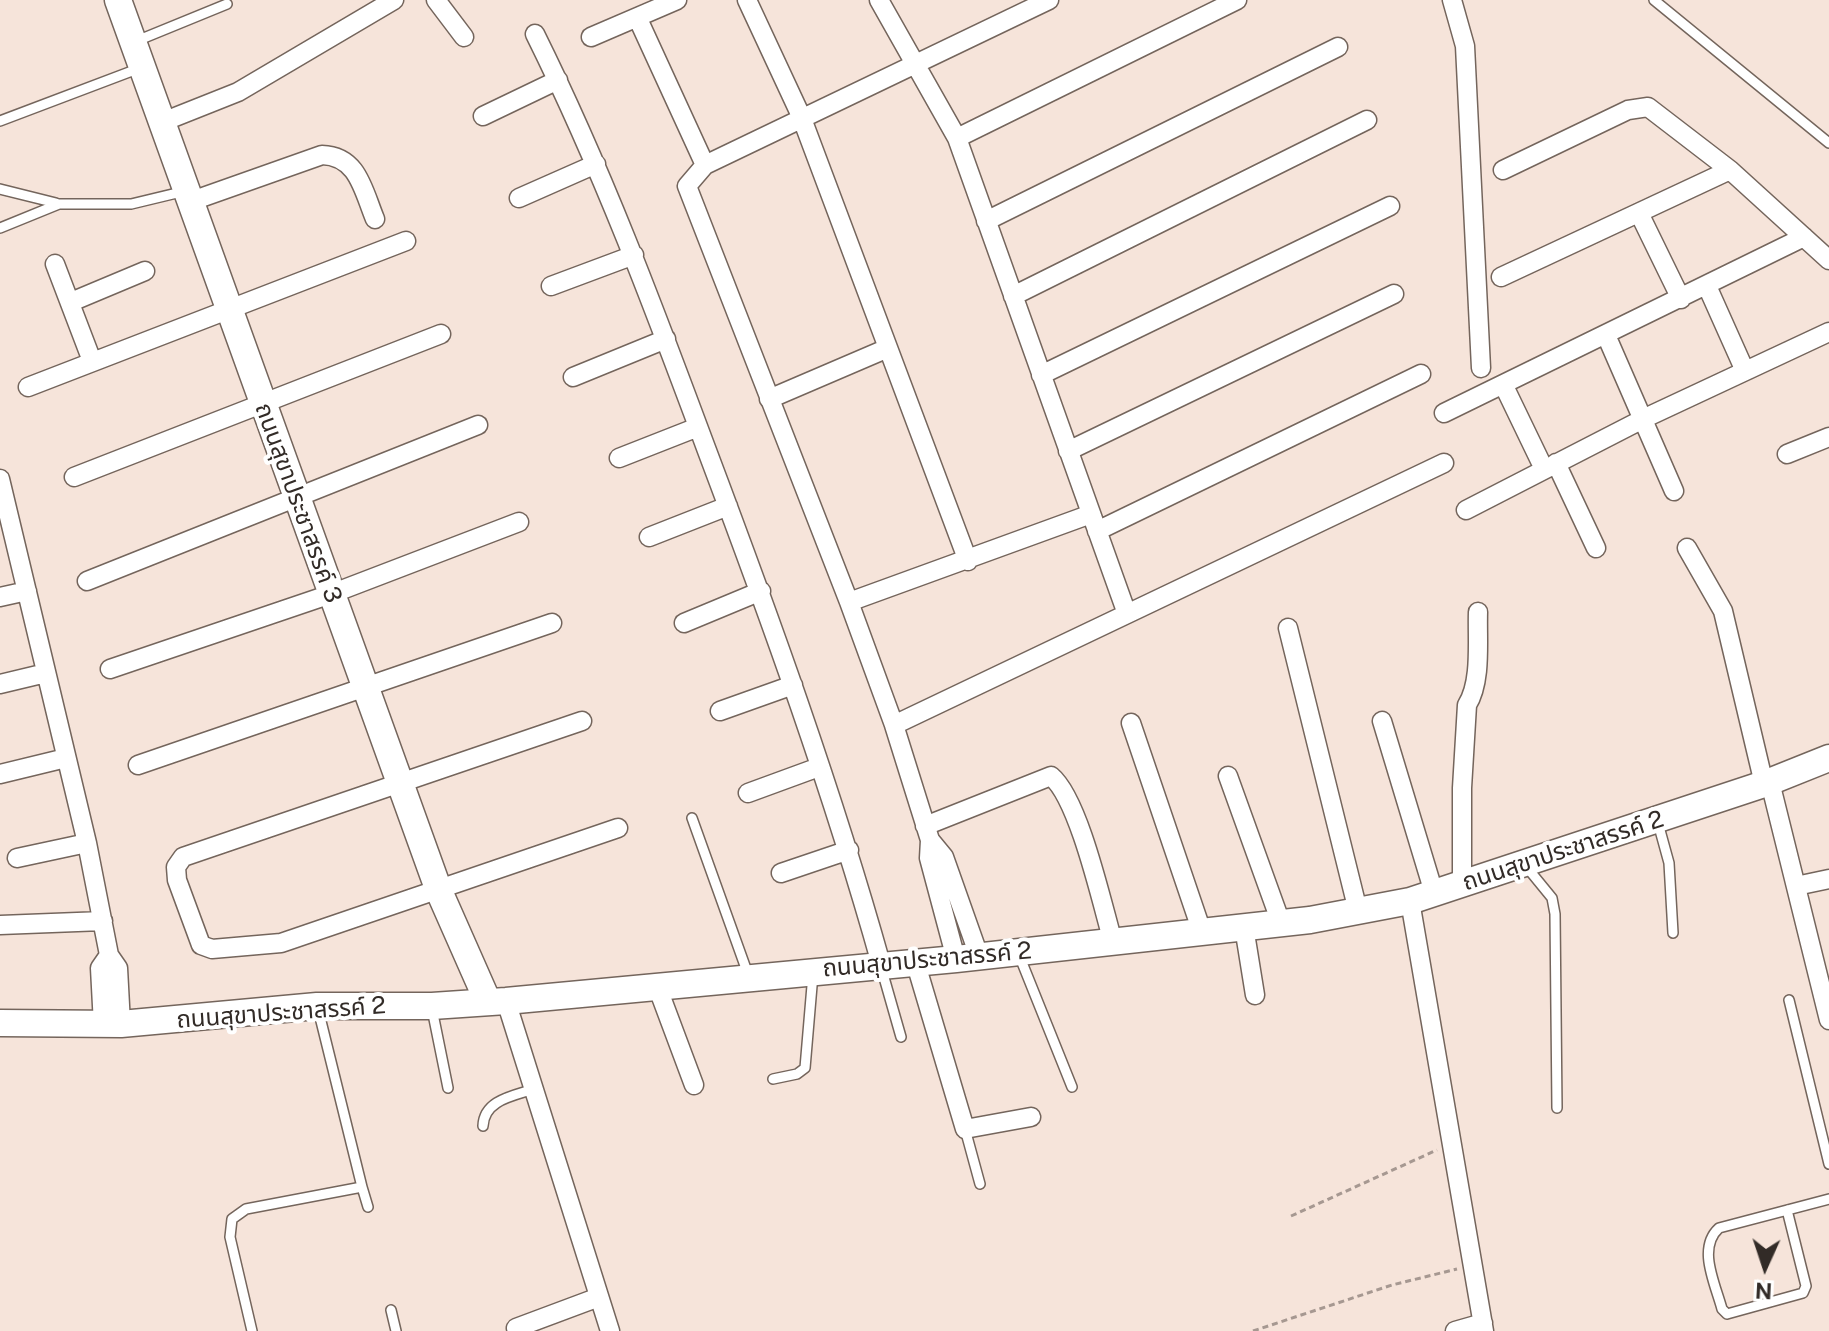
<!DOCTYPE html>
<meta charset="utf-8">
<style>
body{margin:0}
#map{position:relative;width:1829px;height:1331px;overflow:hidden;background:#f6e4da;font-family:"Public Sans",sans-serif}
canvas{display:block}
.north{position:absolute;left:1725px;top:1227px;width:80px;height:80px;-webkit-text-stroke:6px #fff;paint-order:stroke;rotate:183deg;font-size:22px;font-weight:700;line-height:32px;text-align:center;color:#322b27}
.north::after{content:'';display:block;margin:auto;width:28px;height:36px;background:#322b27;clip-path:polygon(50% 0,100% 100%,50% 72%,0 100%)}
</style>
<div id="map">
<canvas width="1829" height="1331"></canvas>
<div class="north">N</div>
</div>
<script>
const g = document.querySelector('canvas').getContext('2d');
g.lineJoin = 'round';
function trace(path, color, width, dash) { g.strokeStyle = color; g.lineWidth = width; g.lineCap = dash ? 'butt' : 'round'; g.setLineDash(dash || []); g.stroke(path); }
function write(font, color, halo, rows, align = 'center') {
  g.font = font + ' "Public Sans","Noto Sans Thai",sans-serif'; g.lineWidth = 8; g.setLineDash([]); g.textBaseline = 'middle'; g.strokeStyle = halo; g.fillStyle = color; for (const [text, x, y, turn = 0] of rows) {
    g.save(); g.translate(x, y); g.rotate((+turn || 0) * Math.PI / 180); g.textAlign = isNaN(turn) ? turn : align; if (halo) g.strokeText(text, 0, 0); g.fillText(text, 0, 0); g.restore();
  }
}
const lane = new Path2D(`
 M 1654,0 L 1829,143
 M 134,42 L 227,4
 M 0,121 L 140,68
 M 0,189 L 56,203
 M 0,228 L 59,204 L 131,204 L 185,191
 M 692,818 L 749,977
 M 1658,823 L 1669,863 L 1673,933
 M 1525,865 L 1552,898 L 1555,914 L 1557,1108
 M 1019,955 L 1072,1087
 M 881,967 L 901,1037
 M 1789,1000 L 1829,1164
 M 432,1009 L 448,1088
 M 773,1079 L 797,1074 L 805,1068 L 813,974
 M 483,1126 C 484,1100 513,1096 534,1089
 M 965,1129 L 980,1184
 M 362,1187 L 368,1207
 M 1787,1210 L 1806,1286 L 1803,1293 L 1727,1314 L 1722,1309 C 1715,1283 1697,1248 1719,1228 L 1829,1199
 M 391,1310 L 396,1331
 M 252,1331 L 230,1237 L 232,1219 L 246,1209 L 362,1187 L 318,1009`);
const street = new Path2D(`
 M 436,0 L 464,37
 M 747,0 L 801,116 L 968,561
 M 879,0 L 957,138 L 1127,614
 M 1452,0 L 1465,46 L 1481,368
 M 638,19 L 705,165
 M 535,34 C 602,169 654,308 706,448 C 770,618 832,789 881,964
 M 591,37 L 677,0
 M 483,116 L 558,80
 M 160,123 L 238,92 L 394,0
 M 957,138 L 1237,0
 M 1503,170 L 1628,110 L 1648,107 L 1730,170 L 1829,260
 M 519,198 L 596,164
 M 189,202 L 322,155 C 358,156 363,190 375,219
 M 1639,213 L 1681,299
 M 986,221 L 1338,47
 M 55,264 L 92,361
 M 1501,277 L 1730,170
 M 551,286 L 634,255
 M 1707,286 L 1745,371
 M 1013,296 L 1367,120
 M 71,302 L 145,271
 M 1606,335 L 1674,491
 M 1041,375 L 1390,206
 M 573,377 L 666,339
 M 1504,386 L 1544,469
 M 28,387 L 406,241
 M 769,399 L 888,348
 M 1444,413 L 1804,237
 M 1068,451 L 1394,294
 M 1787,454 L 1829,437
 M 619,458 L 698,427
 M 1556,463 L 1596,548
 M 74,477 L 441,334
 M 0,479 L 87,843 L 109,955 L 118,968 L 121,1024
 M 1466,510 L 1645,418 L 1829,332
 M 1097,531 L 1421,374
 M 649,537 L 728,506
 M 1687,548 L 1723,611 L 1764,784
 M 87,581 L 478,425
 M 0,597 L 27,591
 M 849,602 L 1091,514
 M 684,623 L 761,591
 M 1288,628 L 1358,911
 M 110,669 L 331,594 L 519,522
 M 0,684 L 46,673
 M 720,711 L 793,685
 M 582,721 L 183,857 L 176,867 L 177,880 L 201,945 L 212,949 L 281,943 L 618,828
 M 1382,721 L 1434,893
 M 1131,723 L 1202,932
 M 894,725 L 1444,463
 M 138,765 L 552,623
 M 0,774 L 66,758
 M 1228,776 L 1281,923
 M 1770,782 L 1829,1020
 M 748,793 L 819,767
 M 925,826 L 1051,776 C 1079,799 1102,904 1113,942
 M 930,840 L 944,857 L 979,956
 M 17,858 L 87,843
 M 781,873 L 849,850
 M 1462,884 L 1462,788 L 1467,705 C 1482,681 1477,640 1478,612
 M 1796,886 L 1829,879
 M 1410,901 L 1484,1331
 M 0,925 L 103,921
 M 1244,927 L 1255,995
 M 956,959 L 929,858 L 930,840 L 894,725 L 849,602 L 687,186 L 705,165 L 1049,0
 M 915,961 L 965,1129 L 1031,1117
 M 657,986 L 694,1085
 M 506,1001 L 610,1331
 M 103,1025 L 100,968 L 109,955
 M 516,1328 L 599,1297
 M 1455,1331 L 1483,1323`);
const secondary = new Path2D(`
 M 118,0 L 439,891 L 488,1002
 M 0,1023 L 121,1024 L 317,1006 L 432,1006 L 506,1001 L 956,959 L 1310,920 L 1410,901 L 1764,784 L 1829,758`);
trace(lane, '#74655c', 12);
trace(street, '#74655c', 21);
trace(secondary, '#74655c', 29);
trace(new Path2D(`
 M 1291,1216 L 1437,1150
 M 1253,1331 L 1392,1285 L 1457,1269`), '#a69891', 3, [6, 4]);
trace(lane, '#fff', 9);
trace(street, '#fff', 18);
trace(secondary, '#fff', 26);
write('24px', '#322b27', '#fff', [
 ["ถนนสุขาประชาสรรค์ 3",298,503,70],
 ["ถนนสุขาประชาสรรค์ 2",1563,851,-18],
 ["ถนนสุขาประชาสรรค์ 2",927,960,-5],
 ["ถนนสุขาประชาสรรค์ 2",281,1013,-4]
]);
</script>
